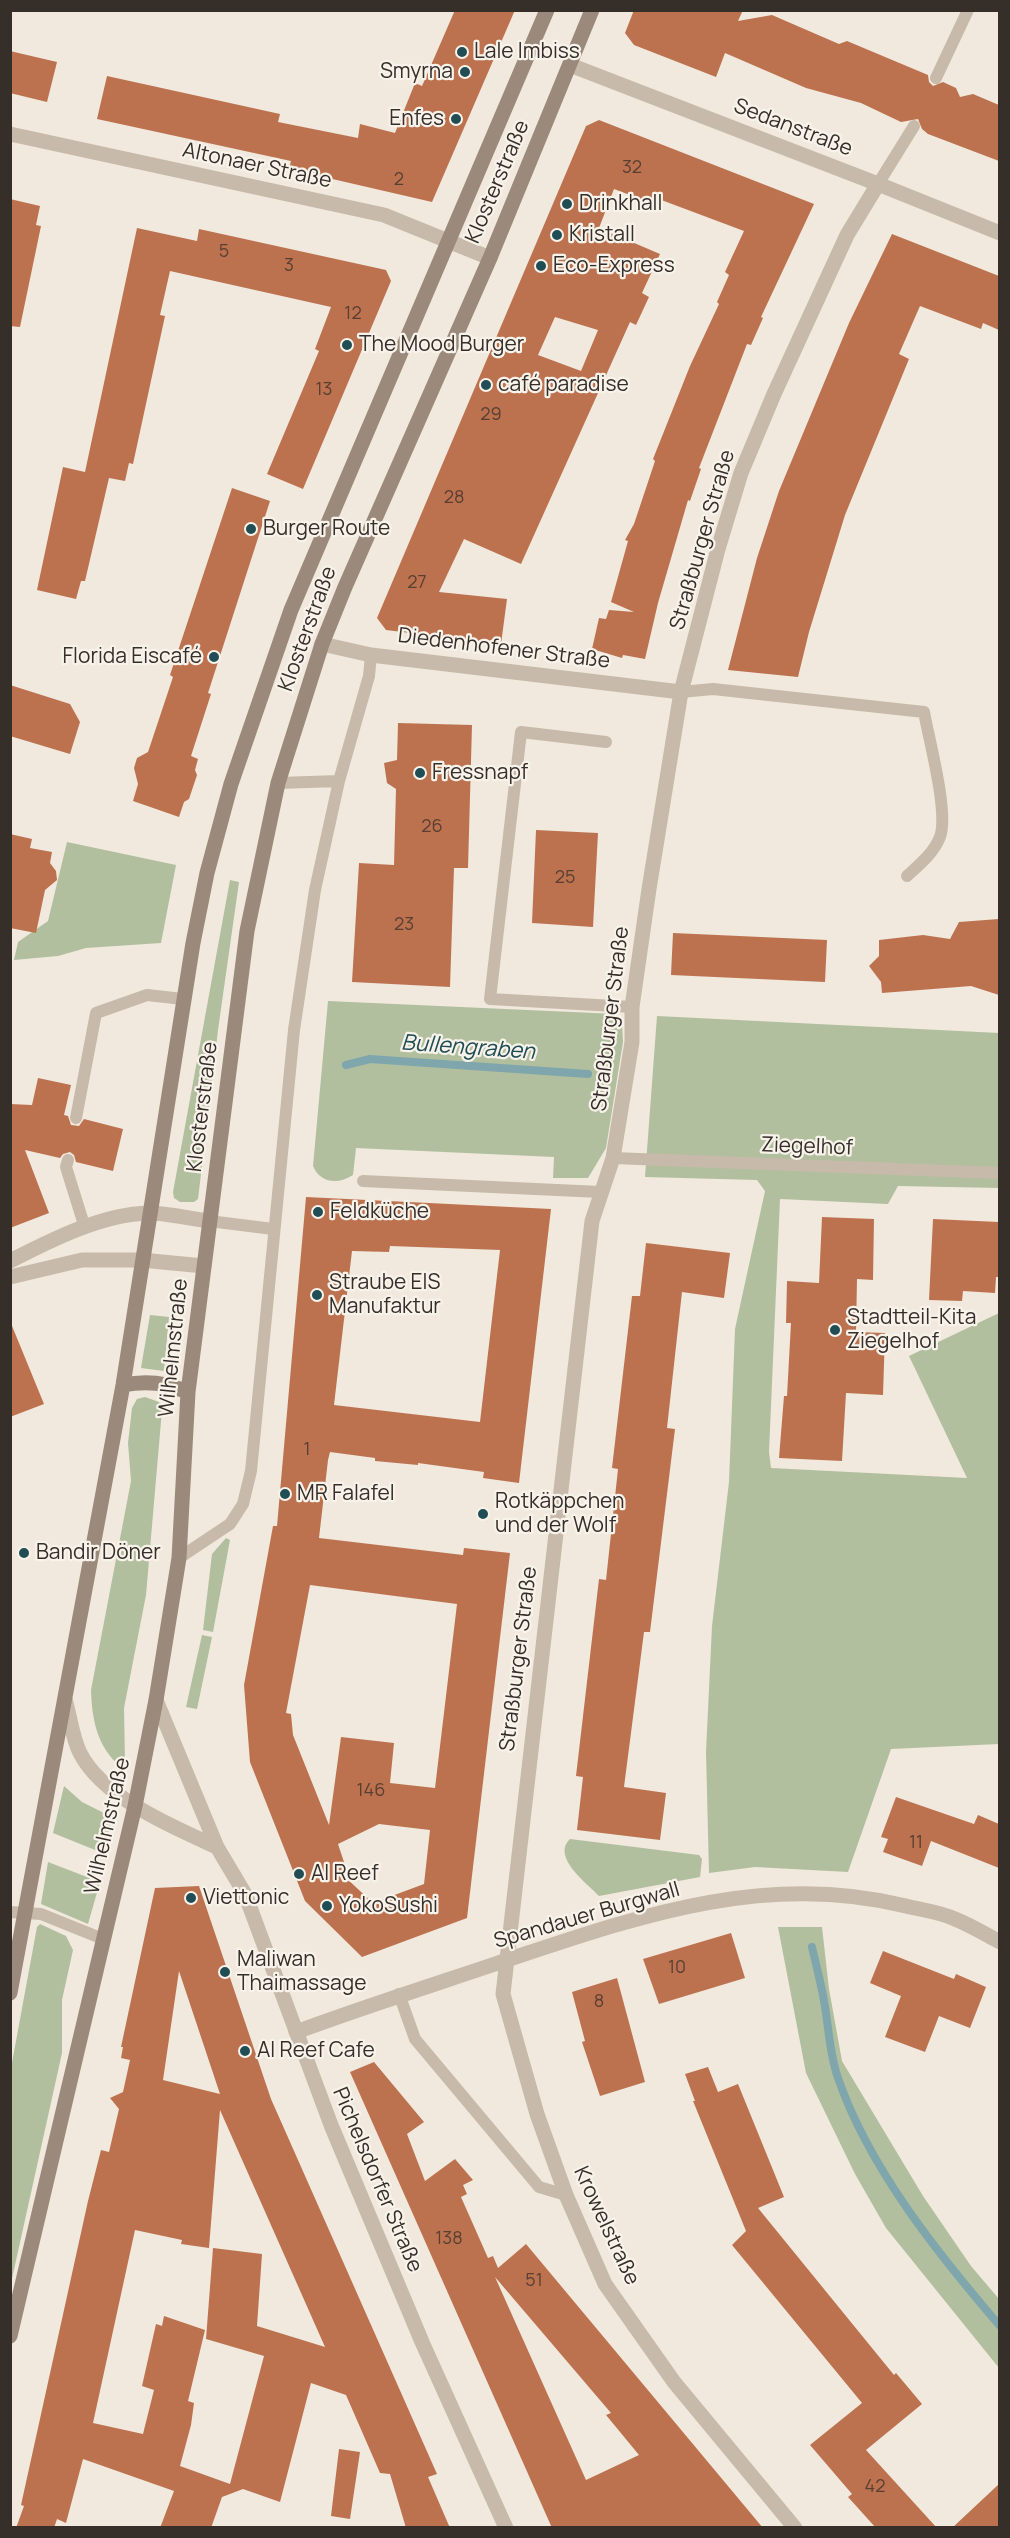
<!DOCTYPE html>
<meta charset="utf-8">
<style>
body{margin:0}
#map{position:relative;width:1010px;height:2538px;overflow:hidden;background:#f1e9dd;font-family:Manrope,sans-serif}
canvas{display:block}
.frame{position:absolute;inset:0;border:12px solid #362e29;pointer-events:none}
</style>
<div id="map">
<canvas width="1010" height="2538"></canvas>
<div class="frame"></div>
</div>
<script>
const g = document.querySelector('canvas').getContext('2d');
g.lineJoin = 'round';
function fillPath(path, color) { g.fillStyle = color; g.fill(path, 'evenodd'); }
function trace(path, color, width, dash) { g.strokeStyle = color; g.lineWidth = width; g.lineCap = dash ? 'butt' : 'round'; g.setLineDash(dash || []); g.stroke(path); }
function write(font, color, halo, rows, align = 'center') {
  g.font = font + ' Manrope,sans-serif'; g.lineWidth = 4.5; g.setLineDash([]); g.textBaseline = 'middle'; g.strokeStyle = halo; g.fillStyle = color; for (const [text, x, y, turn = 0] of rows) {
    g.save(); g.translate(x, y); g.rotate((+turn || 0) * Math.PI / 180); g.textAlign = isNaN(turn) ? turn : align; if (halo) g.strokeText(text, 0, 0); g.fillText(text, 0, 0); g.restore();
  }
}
fillPath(new Path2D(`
 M 67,842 L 176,865 L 161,943 L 86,948 L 58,956 L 14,960 L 18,942 L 48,921 Z
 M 230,880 L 239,882 L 218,1030 L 198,1199 L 194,1202 L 180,1202 L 174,1198 L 173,1192 Z
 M 328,1001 L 616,1014 L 622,1021 L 623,1042 L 606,1148 L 588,1178 L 553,1178 L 554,1157 L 356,1148 L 353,1175 C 338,1185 320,1183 313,1166 Z
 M 657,1016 L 999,1033 L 999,1188 L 898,1186 L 888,1204 L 780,1199 L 769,1452 L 771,1468 L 967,1478 L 909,1356 L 999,1313 L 999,1744 L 891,1749 L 848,1872 L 755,1867 L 709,1873 L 706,1752 L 712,1626 L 729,1482 L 735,1329 L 765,1191 L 757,1180 L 645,1177 Z
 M 150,1315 L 169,1317 L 164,1371 L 141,1368 Z
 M 145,1397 L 159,1402 L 162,1410 L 146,1595 L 124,1708 L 125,1762 L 121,1767 C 97,1747 92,1720 91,1690 L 131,1481 L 128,1443 L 132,1408 L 137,1399 Z
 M 226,1538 L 230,1540 L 213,1632 L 203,1630 L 212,1554 Z
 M 202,1635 L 212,1637 L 197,1709 L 186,1707 Z
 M 64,1786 L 82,1802 L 112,1817 L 105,1854 L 53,1833 Z
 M 570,1839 L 699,1855 L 702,1859 L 700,1877 L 599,1896 C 587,1883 551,1857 570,1839 Z
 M 48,1862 L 100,1882 L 88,1924 L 41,1904 Z
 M 40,1924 L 66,1936 L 73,1950 L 62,2000 L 62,2053 L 11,2283 L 11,2068 L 37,1927 Z
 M 778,1927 L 822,1927 L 829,1989 L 842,2061 L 923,2196 L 971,2266 L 999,2299 L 999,2368 L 886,2228 L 855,2174 L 806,2073 Z`), '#b1bf9e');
trace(new Path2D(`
 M 346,1065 L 370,1059 L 588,1074
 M 812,1947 C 816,1965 821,1983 824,2001 C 829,2027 829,2053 838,2078 C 869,2168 938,2254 1000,2326`), '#7ea6ac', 8);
fillPath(new Path2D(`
 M 455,10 L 515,10 L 432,202 L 289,169 L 291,161 L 97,119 L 107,76 L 280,114 L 278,122 L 358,138 L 360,124 L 395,133 L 415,83 L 422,86 Z
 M 634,10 L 743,10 L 738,21 L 772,15 L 839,44 L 847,41 L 928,75 L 929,82 L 933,86 L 943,82 L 956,88 L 960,97 L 973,94 L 999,105 L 999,161 L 928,134 L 922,129 L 918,119 L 901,122 L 861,103 L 806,88 L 725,53 L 716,77 L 634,45 L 625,33 Z
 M 10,51 L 57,62 L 47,102 L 10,93 Z
 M 599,120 L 814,204 L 761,317 L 763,318 L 751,345 L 747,344 L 699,468 L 701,469 L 690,501 L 688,500 L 658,603 L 645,659 L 623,655 L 622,658 L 592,649 L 599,618 L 606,619 L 609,610 L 634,612 L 611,602 L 628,541 L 625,540 L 634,524 L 655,461 L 653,459 L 690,366 L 719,304 L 717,302 L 729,275 L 725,272 L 744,231 L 656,198 L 654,204 L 614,189 L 599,228 L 660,254 L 642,293 L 649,297 L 636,325 L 630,322 L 521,564 L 464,539 L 439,592 L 507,599 L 501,644 L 386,630 L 377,618 L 586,126 ZM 555,317 L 598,330 L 581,371 L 538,355 Z
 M 10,199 L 40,206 L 36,225 L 41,226 L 20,327 L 10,326 Z
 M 137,228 L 197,241 L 199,229 L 386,270 L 391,281 L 303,489 L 267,474 L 319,351 L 315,349 L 331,307 L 170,271 L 160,315 L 165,316 L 133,464 L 129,463 L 125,481 L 109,478 L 85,581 L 81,581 L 76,599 L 37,590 L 63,467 L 85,472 Z
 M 892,234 L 999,276 L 999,330 L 983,323 L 981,329 L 920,306 L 899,354 L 909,359 L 845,515 L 809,632 L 798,677 L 728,670 L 757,558 L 779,491 L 849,323 Z
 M 232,488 L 270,501 L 208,693 L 211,694 L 191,756 L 198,759 L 195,770 L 197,775 L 189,799 L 184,802 L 179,817 L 133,801 L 138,784 L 134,768 L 137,758 L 148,752 L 173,677 L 170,675 Z
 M 10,685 L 70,704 L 80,722 L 70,754 L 10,736 Z
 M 398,723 L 472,725 L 468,868 L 454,868 L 450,987 L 352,982 L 359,863 L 394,865 L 396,789 L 387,783 L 384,763 L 397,760 Z
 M 536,830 L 598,833 L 593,927 L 532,923 Z
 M 10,834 L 32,839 L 30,848 L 52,852 L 50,863 L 56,871 L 57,880 L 45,890 L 36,933 L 10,928 Z
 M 999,919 L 999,995 L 971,986 L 882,993 L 881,982 L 869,966 L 879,956 L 879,940 L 923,935 L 950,939 L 959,922 Z
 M 673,933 L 827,940 L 825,982 L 671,975 Z
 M 38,1078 L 71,1085 L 64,1115 L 68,1116 L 71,1125 L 79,1126 L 84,1119 L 123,1129 L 113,1171 L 76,1162 L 74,1155 L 70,1152 L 63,1154 L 60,1158 L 25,1150 L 49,1213 L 10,1228 L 10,1104 L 32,1105 Z
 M 306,1197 L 551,1209 L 519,1483 L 483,1478 L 484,1472 L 418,1463 L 418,1465 L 375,1461 L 375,1458 L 330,1452 L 328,1460 L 319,1538 L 463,1555 L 464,1548 L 510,1553 L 467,1918 L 362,1957 L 305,1901 L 250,1762 L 244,1685 L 273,1526 L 277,1526 ZM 390,1246 L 500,1250 L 480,1422 L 334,1405 L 352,1251 L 389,1252 ZM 310,1585 L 457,1604 L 435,1788 L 390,1783 L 394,1743 L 341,1737 L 329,1825 L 293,1735 L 291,1714 L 286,1713 ZM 379,1824 L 430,1830 L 424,1884 L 373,1903 L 345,1877 L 351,1872 L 345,1865 L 338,1844 Z
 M 822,1217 L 874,1219 L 873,1280 L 857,1279 L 856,1332 L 885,1333 L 883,1395 L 846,1393 L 842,1461 L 779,1458 L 784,1396 L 787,1396 L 791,1323 L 786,1323 L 787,1281 L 819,1283 Z
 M 933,1219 L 999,1222 L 999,1277 L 996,1277 L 995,1293 L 963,1291 L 962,1301 L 929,1300 Z
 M 646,1243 L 730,1253 L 724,1298 L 682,1292 L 667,1428 L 675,1429 L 650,1632 L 644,1632 L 624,1787 L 666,1793 L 660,1840 L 577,1830 L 583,1777 L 576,1776 L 599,1579 L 606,1580 L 618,1469 L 612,1468 L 632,1296 L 640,1296 Z
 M 10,1321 L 44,1404 L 10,1417 Z
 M 896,1797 L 974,1824 L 978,1815 L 999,1824 L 999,1868 L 931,1841 L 922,1866 L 883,1852 L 888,1839 L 881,1837 Z
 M 199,1886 L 271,2099 L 437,2474 L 428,2477 L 450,2528 L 406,2528 L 390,2474 L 380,2473 L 346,2395 L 311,2383 L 280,2502 L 243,2489 L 222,2497 L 211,2528 L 160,2528 L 174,2491 L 83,2459 L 66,2523 L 57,2519 L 54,2528 L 16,2528 L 24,2506 L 21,2505 L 88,2201 L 101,2150 L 109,2152 L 119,2109 L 110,2098 L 123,2092 L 130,2060 L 121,2058 L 123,2047 L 121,2047 L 155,1888 ZM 179,1971 L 220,2094 L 163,2080 ZM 220,2110 L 325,2347 L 257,2326 L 262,2254 L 213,2248 L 206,2339 L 264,2356 L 230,2484 L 180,2466 L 191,2425 L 194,2403 L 188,2401 L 205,2330 L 164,2316 L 162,2326 L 156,2324 L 142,2386 L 154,2390 L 143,2434 L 93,2423 L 135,2230 L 182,2240 L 181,2244 L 209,2248 Z
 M 731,1933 L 745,1978 L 659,2004 L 643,1959 Z
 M 883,1951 L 954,1979 L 956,1974 L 986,1987 L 970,2028 L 939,2016 L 925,2052 L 885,2037 L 901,1996 L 870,1983 Z
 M 617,1978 L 645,2082 L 600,2096 L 582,2042 L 585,2041 L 572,1992 Z
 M 374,2062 L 424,2122 L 407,2134 L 425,2181 L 455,2159 L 473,2180 L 463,2185 L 467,2194 L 461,2197 L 488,2258 L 493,2256 L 498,2268 L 526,2244 L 763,2528 L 552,2528 L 350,2072 ZM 495,2277 L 611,2413 L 606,2415 L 639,2455 L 586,2480 Z
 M 708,2067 L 718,2092 L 738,2084 L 784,2197 L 758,2208 L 894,2375 L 896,2373 L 922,2404 L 866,2450 L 937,2528 L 876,2528 L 848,2497 L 852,2494 L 810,2445 L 862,2403 L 732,2245 L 746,2231 L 693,2101 L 695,2101 L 685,2074 Z
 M 339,2449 L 360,2452 L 350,2519 L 331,2516 Z
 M 999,2484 L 999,2528 L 952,2528 Z`), '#bd724f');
trace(new Path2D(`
 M 936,78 L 968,10
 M 878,184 L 914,126
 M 681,692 L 713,689 L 924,712 C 929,740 949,813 940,837 C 933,854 920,864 907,876
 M 606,742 L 521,732 L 490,999 L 632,1007
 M 278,783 L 339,781
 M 76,1118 L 96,1013 L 147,995 L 183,999
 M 613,1158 L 1000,1173
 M 68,1160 L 66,1167 L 85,1228
 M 363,1181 L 600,1192
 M 209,1221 L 273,1229
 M 179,1558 L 230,1524 L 243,1504 L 251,1471 L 294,1030 L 315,890 L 339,781 L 369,676 L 371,655
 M 10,1912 L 41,1914 L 103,1939
 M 399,1994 L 415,2039 L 539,2187 L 566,2195`), '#c8baaa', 12);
trace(new Path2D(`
 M 570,65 L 878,184 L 1000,233
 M 10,134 L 384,215 L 490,258
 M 322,644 L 371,655 L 681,692
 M 296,2032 C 366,2006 436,1984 507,1960 C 639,1916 766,1871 906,1906 C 922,1910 940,1912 955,1919 C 970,1925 985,1934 1000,1942
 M 795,2528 L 674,2382 L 605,2284 L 566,2195 L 537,2114 L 503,1994 L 592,1221 L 613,1158 L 632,1042 L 632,1007 L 649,889 L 681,692 L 718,549 L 741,473 L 774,394 L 847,235 L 878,184`), '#c8baaa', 15);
trace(new Path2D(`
 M 10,1261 C 51,1240 102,1214 149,1213 C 168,1213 190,1219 209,1221
 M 10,1277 L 82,1260 L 141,1260 L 204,1266
 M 65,1699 C 70,1716 72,1737 80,1753 C 103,1798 173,1827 217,1847
 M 156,1700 L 217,1847 L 245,1894 L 331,2125 L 422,2342 L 506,2528`), '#c8baaa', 15);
trace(new Path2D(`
 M 123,1385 C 148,1380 164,1383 188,1392
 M 10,1993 L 123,1385 L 193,943 L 207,873 L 231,784 L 291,610 L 547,10
 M 10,2336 L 135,1806 L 156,1700 L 179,1558 L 188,1392 L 247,931 L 278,783 L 322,644 L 345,587 L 490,258 L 592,10`), '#9b8a7c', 15);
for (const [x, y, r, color] of [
 [462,52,6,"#214d55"],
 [465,72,6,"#214d55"],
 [456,119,6,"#214d55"],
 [567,204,6,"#214d55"],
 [557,235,6,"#214d55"],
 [541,266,6,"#214d55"],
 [347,345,6,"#214d55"],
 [486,385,6,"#214d55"],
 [251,529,6,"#214d55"],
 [214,657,6,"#214d55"],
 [420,773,6,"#214d55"],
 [318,1212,6,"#214d55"],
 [317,1295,6,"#214d55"],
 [835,1330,6,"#214d55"],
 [285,1494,6,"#214d55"],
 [483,1514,6,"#214d55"],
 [24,1553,6,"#214d55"],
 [299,1874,6,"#214d55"],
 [191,1898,6,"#214d55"],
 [327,1906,6,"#214d55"],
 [225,1972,6,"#214d55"],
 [245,2051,6,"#214d55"]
]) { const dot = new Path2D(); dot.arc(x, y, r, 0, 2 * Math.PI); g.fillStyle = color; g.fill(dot); trace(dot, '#f8f3ea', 2); }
write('18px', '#583f32', null, [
 ["32",632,168],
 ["2",399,180],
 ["5",224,252],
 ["3",289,266],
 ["12",353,314],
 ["13",324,390],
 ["29",491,415],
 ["28",454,498],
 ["27",417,583],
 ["26",432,827],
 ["25",565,878],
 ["23",404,925],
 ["1",307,1450],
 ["146",371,1791],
 ["11",916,1843],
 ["10",677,1968],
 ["8",599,2002],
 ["138",449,2239],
 ["51",534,2281],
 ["42",875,2487]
]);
write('21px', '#362e29', '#f8f3ea', [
 ["Lale Imbiss",474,52],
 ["Smyrna",453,72,"right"],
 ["Enfes",444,119,"right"],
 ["Drinkhall",579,204],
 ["Kristall",569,235],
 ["Eco-Express",553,266],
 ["The Mood Burger",359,345],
 ["café paradise",498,385],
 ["Burger Route",263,529],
 ["Florida Eiscafé",202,657,"right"],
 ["Fressnapf",432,773],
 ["Feldküche",330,1212],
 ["Straube EIS",329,1283],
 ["Manufaktur",329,1307],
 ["Stadtteil-Kita",847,1318],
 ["Ziegelhof",847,1342],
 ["MR Falafel",297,1494],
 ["Rotkäppchen",495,1502],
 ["und der Wolf",495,1526],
 ["Bandir Döner",36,1553],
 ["Al Reef",311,1874],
 ["Viettonic",203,1898],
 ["YokoSushi",339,1906],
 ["Maliwan",237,1960],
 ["Thaimassage",237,1984],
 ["Al Reef Cafe",257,2051]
], 'left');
write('21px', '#362e29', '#f8f3ea', [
 ["Sedanstraße",793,128,21],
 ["Altonaer Straße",257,166,12],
 ["Klosterstraße",498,182,-67],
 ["Straßburger Straße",703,540,-74],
 ["Klosterstraße",308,629,-70],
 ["Diedenhofener Straße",504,649,7],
 ["Straßburger Straße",611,1019,-83],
 ["Klosterstraße",203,1107,-83],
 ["Ziegelhof",807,1147,2],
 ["Wilhelmstraße",174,1348,-84],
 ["Straßburger Straße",519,1659,-83],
 ["Wilhelmstraße",108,1826,-77],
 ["Spandauer Burgwall",587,1916,-16],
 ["Pichelsdorfer Straße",377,2180,67],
 ["Krowelstraße",606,2226,65]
]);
write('italic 22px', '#214d55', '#f8f3ea', [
 ["Bullengraben",468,1048,4]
]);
</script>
